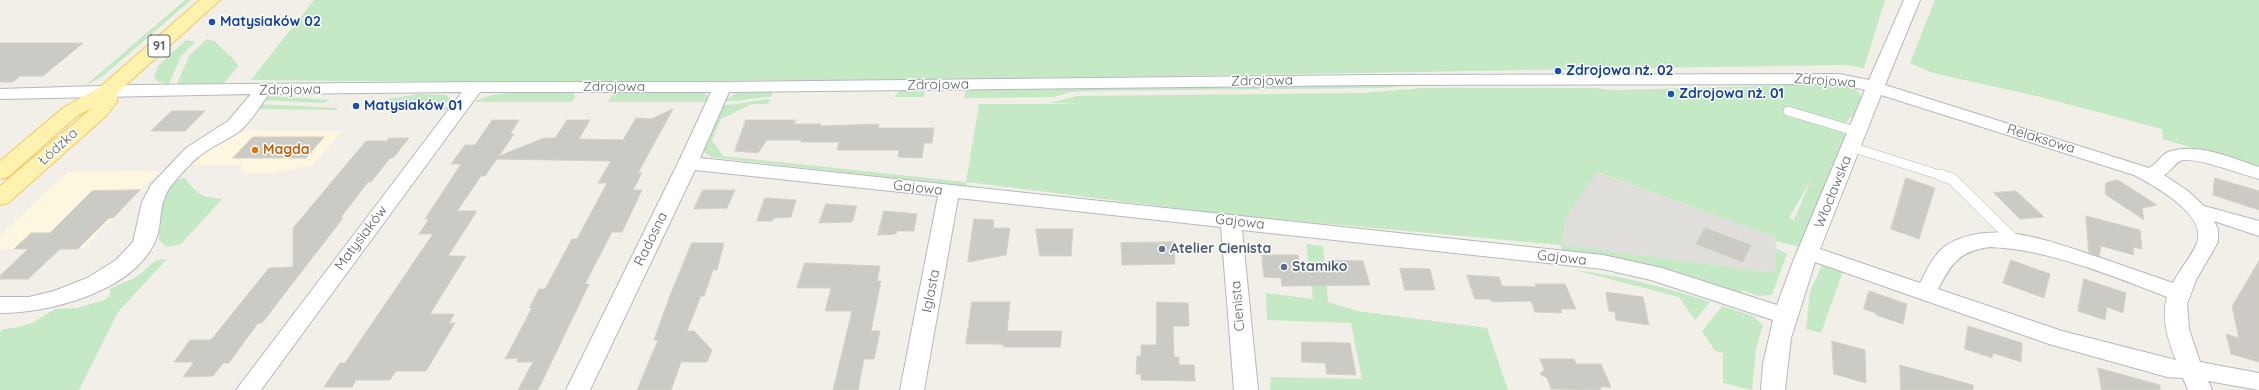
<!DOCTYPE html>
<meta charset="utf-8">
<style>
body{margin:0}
canvas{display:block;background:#f1efe8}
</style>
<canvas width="2259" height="390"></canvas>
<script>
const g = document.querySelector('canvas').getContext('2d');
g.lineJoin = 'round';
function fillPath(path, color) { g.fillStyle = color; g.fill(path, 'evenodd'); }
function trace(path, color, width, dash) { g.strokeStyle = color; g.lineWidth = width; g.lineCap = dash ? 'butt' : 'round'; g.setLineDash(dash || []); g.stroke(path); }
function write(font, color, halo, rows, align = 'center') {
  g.font = font + ' Quicksand,sans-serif'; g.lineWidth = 3; g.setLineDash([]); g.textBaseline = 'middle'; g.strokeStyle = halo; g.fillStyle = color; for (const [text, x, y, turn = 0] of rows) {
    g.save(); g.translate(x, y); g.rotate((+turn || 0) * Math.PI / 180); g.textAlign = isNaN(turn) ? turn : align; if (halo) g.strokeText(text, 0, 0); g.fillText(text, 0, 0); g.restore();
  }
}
fillPath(new Path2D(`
 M 248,130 L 278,131 L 342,131 L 313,165 L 274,173 L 246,173 L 241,169 L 243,165 L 189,165 L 200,154 Z
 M 159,171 L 84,248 L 0,249 L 0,235 L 68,172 Z`), '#fef7e0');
fillPath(new Path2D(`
 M 1596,172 L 1775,237 L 1777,249 L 1774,273 L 1562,245 L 1566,217 Z`), '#e0deda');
fillPath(new Path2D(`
 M 185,0 L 191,0 L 103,76 L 85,86 Z
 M 314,0 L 1885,0 L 1864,68 L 1846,65 C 1314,73 783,86 251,80 Z
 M 1935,0 L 2259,0 L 2259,168 L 2163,139 L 2162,129 L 2041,97 L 1933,73 L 1910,63 Z
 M 207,39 L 216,42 C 223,51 233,56 238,66 L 224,83 L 177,84 L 189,56 Z
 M 186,40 L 195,42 L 181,56 L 169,84 L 159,82 L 154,78 L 158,66 Z
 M 1847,84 L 1859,92 L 1862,98 L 1855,117 L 1851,116 L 1841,131 L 1847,137 L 1799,247 L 1776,241 L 1775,237 L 1597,172 L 1566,217 L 1562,245 L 1774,273 L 1777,249 L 1787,254 L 1772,295 L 1758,296 L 1742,290 L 1741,294 L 1647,264 L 1563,251 L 1561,245 L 1231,215 L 967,182 L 966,186 L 718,158 L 711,157 L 703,151 L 722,105 C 739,105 754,100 770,99 L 768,104 L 751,104 L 721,119 L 712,140 L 723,156 L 966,182 L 979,104 L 1092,104 L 1050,103 L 1077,96 L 1363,93 L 1424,88 L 1593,88 L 1614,90 ZM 1811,180 L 1794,220 L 1789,218 Z
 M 1416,85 L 1380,88 L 1094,91 L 1071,92 L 1053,97 L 964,98 L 966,90 Z
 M 900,90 L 925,90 L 924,97 L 894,97 Z
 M 573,92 L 575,97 L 572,102 L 475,102 C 494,88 549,93 573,92 Z
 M 703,92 L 708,96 L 707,102 L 608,102 L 613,93 Z
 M 738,92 L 773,92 L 771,97 C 755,97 740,102 724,101 Z
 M 420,94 L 446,95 L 454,102 L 389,103 L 387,99 Z
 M 271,96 L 330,100 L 323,103 L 262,100 Z
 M 258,104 L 338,108 L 336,110 L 253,109 Z
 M 373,107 L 453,107 L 448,110 L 372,110 Z
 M 185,178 C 197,195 202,197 222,199 L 181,244 L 166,247 L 159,240 C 159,218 155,181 185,178 Z
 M 1306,244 L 1323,246 L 1328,302 L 1357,311 L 1487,328 L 1508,390 L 1270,390 L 1271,377 L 1362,379 L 1351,323 L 1267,320 L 1266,293 L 1313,299 Z
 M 161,259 L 167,259 L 118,312 L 79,390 L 0,390 L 0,332 L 3,329 L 19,327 L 32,323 L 55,309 L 77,308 L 105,300 L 110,295 L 110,289 C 119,284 127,282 136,277 C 145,272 150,262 161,259 Z
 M 1823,263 L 1843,271 L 1821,333 L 1806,329 L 1810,292 Z
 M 1575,270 C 1622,276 1665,287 1710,302 L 1695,320 L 1679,297 Z
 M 1722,306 L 1753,316 L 1763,325 L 1756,349 L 1752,390 L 1723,383 L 1723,353 L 1715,351 L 1702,331 Z`), '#c5e8c5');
const building = new Path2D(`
 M 0,43 L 83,43 L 43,76 L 20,76 L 13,82 L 0,82 Z
 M 673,109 L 638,173 L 642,173 L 633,190 L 642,190 L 622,232 L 612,232 L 585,284 L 589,284 L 538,390 L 518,390 L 533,362 L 517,362 L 518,358 L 505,359 L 532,308 L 529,308 L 539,289 L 545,289 L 572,239 L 577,239 L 607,183 L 598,183 L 611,161 L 497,159 L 485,176 L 481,176 L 457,211 L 477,211 L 448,256 L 466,256 L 430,314 L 454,314 L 449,323 L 455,323 L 426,371 L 396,371 L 390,380 L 356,380 L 352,387 L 324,387 L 340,363 L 345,363 L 433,234 L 419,234 L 429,219 L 425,219 L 461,164 L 451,164 L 465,145 L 475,145 L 492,120 L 519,120 L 510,134 L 514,134 L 499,156 L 544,138 L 555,138 L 567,120 L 590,120 L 579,139 L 623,140 L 636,118 L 651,119 Z
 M 172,111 L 205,111 L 185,131 L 151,131 Z
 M 746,120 L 796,120 L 794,124 L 821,124 L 820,126 L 879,124 L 878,128 L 934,128 L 932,143 L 924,143 L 922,158 L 898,157 L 899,150 L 837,150 L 839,142 L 801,142 L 802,140 L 767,140 L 758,153 L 735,151 Z
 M 253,137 L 324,137 L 306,158 L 233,158 Z
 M 389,138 L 409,138 L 393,158 L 390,158 L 371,182 L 368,182 L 341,217 L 343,218 L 262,323 L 258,323 L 229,363 L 223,363 L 213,376 L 183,377 L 194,362 L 174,362 L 190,340 L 211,340 L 269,268 L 293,267 L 293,228 L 366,141 L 387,141 Z
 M 1906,178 L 1935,188 L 1919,239 L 1891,229 Z
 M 2215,178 L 2259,191 L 2259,210 L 2213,195 Z
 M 2118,180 L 2157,205 L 2142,208 L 2144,220 L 2105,194 L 2106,183 Z
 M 140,190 L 113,218 L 109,218 L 78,249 L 60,249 L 28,279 L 0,279 L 0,276 L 28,249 L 14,249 L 31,233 L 50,233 L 92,191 Z
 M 703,190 L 735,190 L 727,208 L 694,209 Z
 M 2016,191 L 2044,217 L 2020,219 L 1994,193 Z
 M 765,198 L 796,200 L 791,217 L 774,218 L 772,221 L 757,221 Z
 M 826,204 L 857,206 L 852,222 L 819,223 Z
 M 884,211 L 917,214 L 914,231 L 897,231 L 896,234 L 878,235 Z
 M 2086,216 L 2140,230 L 2142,249 L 2133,247 L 2134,255 L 2101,246 L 2099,256 L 2089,252 Z
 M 974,219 L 994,220 L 993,228 L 1010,228 L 1006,255 L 968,262 Z
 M 1705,228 L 1751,245 L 1743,262 L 1696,244 Z
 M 1036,229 L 1073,229 L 1071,256 L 1040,256 Z
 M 1174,242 L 1175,264 L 1122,265 L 1121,243 Z
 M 692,243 L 724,243 L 717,270 L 713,270 L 704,296 L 701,296 L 687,331 L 694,331 L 712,350 L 707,362 L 681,362 L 671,390 L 637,390 L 658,340 L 654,340 L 669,298 Z
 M 1262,255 L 1298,255 L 1300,270 L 1333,269 L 1332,260 L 1363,261 L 1370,285 L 1282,286 L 1281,278 L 1264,277 Z
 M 2011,260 L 2050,274 L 2044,298 L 2003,283 Z
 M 2259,261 L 2259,362 L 2231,354 L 2226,334 L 2239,338 L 2232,307 Z
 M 805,263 L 880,266 L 877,281 L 881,281 L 871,331 L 880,331 L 874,359 L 864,359 L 858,390 L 833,390 L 852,311 L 825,311 L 831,288 L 797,288 Z
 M 1400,268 L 1430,269 L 1435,290 L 1405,290 Z
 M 1467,275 L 1499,277 L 1502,286 L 1536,287 L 1535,284 L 1565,284 L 1576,309 L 1561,309 L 1562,313 L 1535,312 L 1531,301 L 1492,302 L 1490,299 L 1475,299 Z
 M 2084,279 L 2126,293 L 2123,313 L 2107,307 L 2105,320 L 2078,311 Z
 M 1869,291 L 1907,304 L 1903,324 L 1876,315 L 1876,313 L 1864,309 Z
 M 1606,292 L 1643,297 L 1649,325 L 1616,320 L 1615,312 L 1609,311 Z
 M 972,302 L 1010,302 L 1007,331 L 1062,331 L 1060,347 L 1004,347 L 1004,345 L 998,344 L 966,344 Z
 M 1157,302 L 1188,303 L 1189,326 L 1173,326 L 1174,357 L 1179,357 L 1179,365 L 1194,365 L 1195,381 L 1141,380 L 1141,374 L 1136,374 L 1137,356 L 1141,356 L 1141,345 L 1156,345 Z
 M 1968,326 L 2022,343 L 2021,362 L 1993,353 L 1992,358 L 1965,349 Z
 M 1832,341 L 1865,350 L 1866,383 L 1834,374 Z
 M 1302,342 L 1350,343 L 1356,375 L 1327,374 L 1325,363 L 1302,362 Z
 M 1540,359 L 1574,359 L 1576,364 L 1601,364 L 1611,387 L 1600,387 L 1601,390 L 1551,389 L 1547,378 L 1540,374 L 1544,370 Z
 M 1900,365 L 1973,385 L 1973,390 L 1901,390 Z
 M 2098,368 L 2160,385 L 2160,390 L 2102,390 Z`);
fillPath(building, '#cccac5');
trace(building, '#d6d1c6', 1);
const laneFar1 = new Path2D(`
 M 1788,111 L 1858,132
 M 1851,147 L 1943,176`);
const lane = new Path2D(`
 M 1940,175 L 1952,179 L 2015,241`);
const street = new Path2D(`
 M 1904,0 L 1920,0 L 1885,85 L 2149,168 C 2157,164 2161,155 2168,152 C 2198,142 2231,158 2259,167 L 2259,179 C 2244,175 2192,155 2180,161 C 2174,164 2171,172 2164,175 L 2188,191 L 2204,206 L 2259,221 L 2259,236 L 2214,221 L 2218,229 L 2218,242 L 2196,280 L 2187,304 L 2189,329 L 2200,362 L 2259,373 L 2259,390 L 2208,381 L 2212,390 L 2188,390 L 2183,378 L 2167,377 L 2049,344 L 1815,262 L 1791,338 L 1785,390 L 1761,390 L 1763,364 L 1773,320 L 1651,280 L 1603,269 L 1242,230 L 1258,390 L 1234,390 L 1221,227 L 958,198 L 924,390 L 900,390 L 938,196 L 695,170 L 590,390 L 566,390 L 678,163 L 711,92 L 480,92 L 261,390 L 236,390 L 462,92 L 269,94 C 260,106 252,120 241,130 C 230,139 216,144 205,152 C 193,160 184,171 174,182 C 155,205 165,221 154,244 C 130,292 49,313 0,313 L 0,297 L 29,297 L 54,291 L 87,278 L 116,260 L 133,242 L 142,202 L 151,185 L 186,148 L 228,121 L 251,94 L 0,99 L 0,89 L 133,85 L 475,82 L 722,82 L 1373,75 L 1839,74 L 1869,80 ZM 1839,84 L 1865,90 L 1794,259 L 1777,305 L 1662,268 L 1603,255 L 700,158 L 729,92 L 1373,85 ZM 1881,95 L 2134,175 C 2153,185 2208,215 2197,243 C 2191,257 2180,269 2173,283 C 2150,275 2127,267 2104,259 C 2057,244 1996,217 1948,244 C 1935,252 1927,269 1920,283 L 1820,249 ZM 1990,247 C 2047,249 2113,276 2167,297 C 2161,318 2168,341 2176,360 L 2062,331 L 1938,289 C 1952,263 1959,251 1990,247 Z`);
const primary = new Path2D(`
 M 200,0 L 220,0 L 117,93 L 117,102 L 106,116 L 8,203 L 0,205 L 0,186 L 92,108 L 77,116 L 8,177 L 0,179 L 0,161 L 63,108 L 100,87 Z`);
trace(laneFar1, '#b5b8bc', 10);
trace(lane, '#b5b8bc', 12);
trace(street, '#b5b8bc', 2);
trace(primary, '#f2c960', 2);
trace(laneFar1, '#fff', 9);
trace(lane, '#fff', 11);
fillPath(street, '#fff');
fillPath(primary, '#fff2af');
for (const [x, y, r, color] of [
 [212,22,4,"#1a4fb4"],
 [1558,71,4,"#1a4fb4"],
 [1671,94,4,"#1a4fb4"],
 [356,106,4,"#1a4fb4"],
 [255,150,4,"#e8710a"],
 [1162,249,4,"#5c6f8a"],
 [1284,267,4,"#5c6f8a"]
]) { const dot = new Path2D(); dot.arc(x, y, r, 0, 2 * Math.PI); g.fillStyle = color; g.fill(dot); trace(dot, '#fff', 1.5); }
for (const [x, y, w] of [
 [159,46,22]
]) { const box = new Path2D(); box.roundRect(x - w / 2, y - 11, w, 22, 3); g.fillStyle = '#fff'; g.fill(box); trace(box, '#5f6368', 1); }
write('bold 13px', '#5f6368', null, [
 ["91",159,46]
]);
write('bold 14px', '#164399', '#fff', [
 ["Matysiaków 02",220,22],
 ["Zdrojowa nż. 02",1566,71],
 ["Zdrojowa nż. 01",1679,94],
 ["Matysiaków 01",364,106]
], 'left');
write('14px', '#5f6368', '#fff', [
 ["Zdrojowa",1262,81,-1],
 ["Zdrojowa",1825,81,4],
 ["Zdrojowa",938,85,-1],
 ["Zdrojowa",614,87],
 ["Zdrojowa",290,90,-1],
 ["Relaksowa",2041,139,17],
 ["Łódzka",58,147,-42],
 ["Gajowa",918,188,6],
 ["Włocławska",1833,192,-68],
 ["Gajowa",1240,222,6],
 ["Matysiaków",361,238,-53],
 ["Radosna",651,239,-64],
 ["Gajowa",1562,258,6],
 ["Iglasta",931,291,-79],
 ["Cienista",1238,306,-95]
]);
write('bold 14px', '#c56008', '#fff', [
 ["Magda",263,150]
], 'left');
write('bold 14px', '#4e5e75', '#fff', [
 ["Atelier Cienista",1170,249],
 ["Stamiko",1292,267]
], 'left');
</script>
